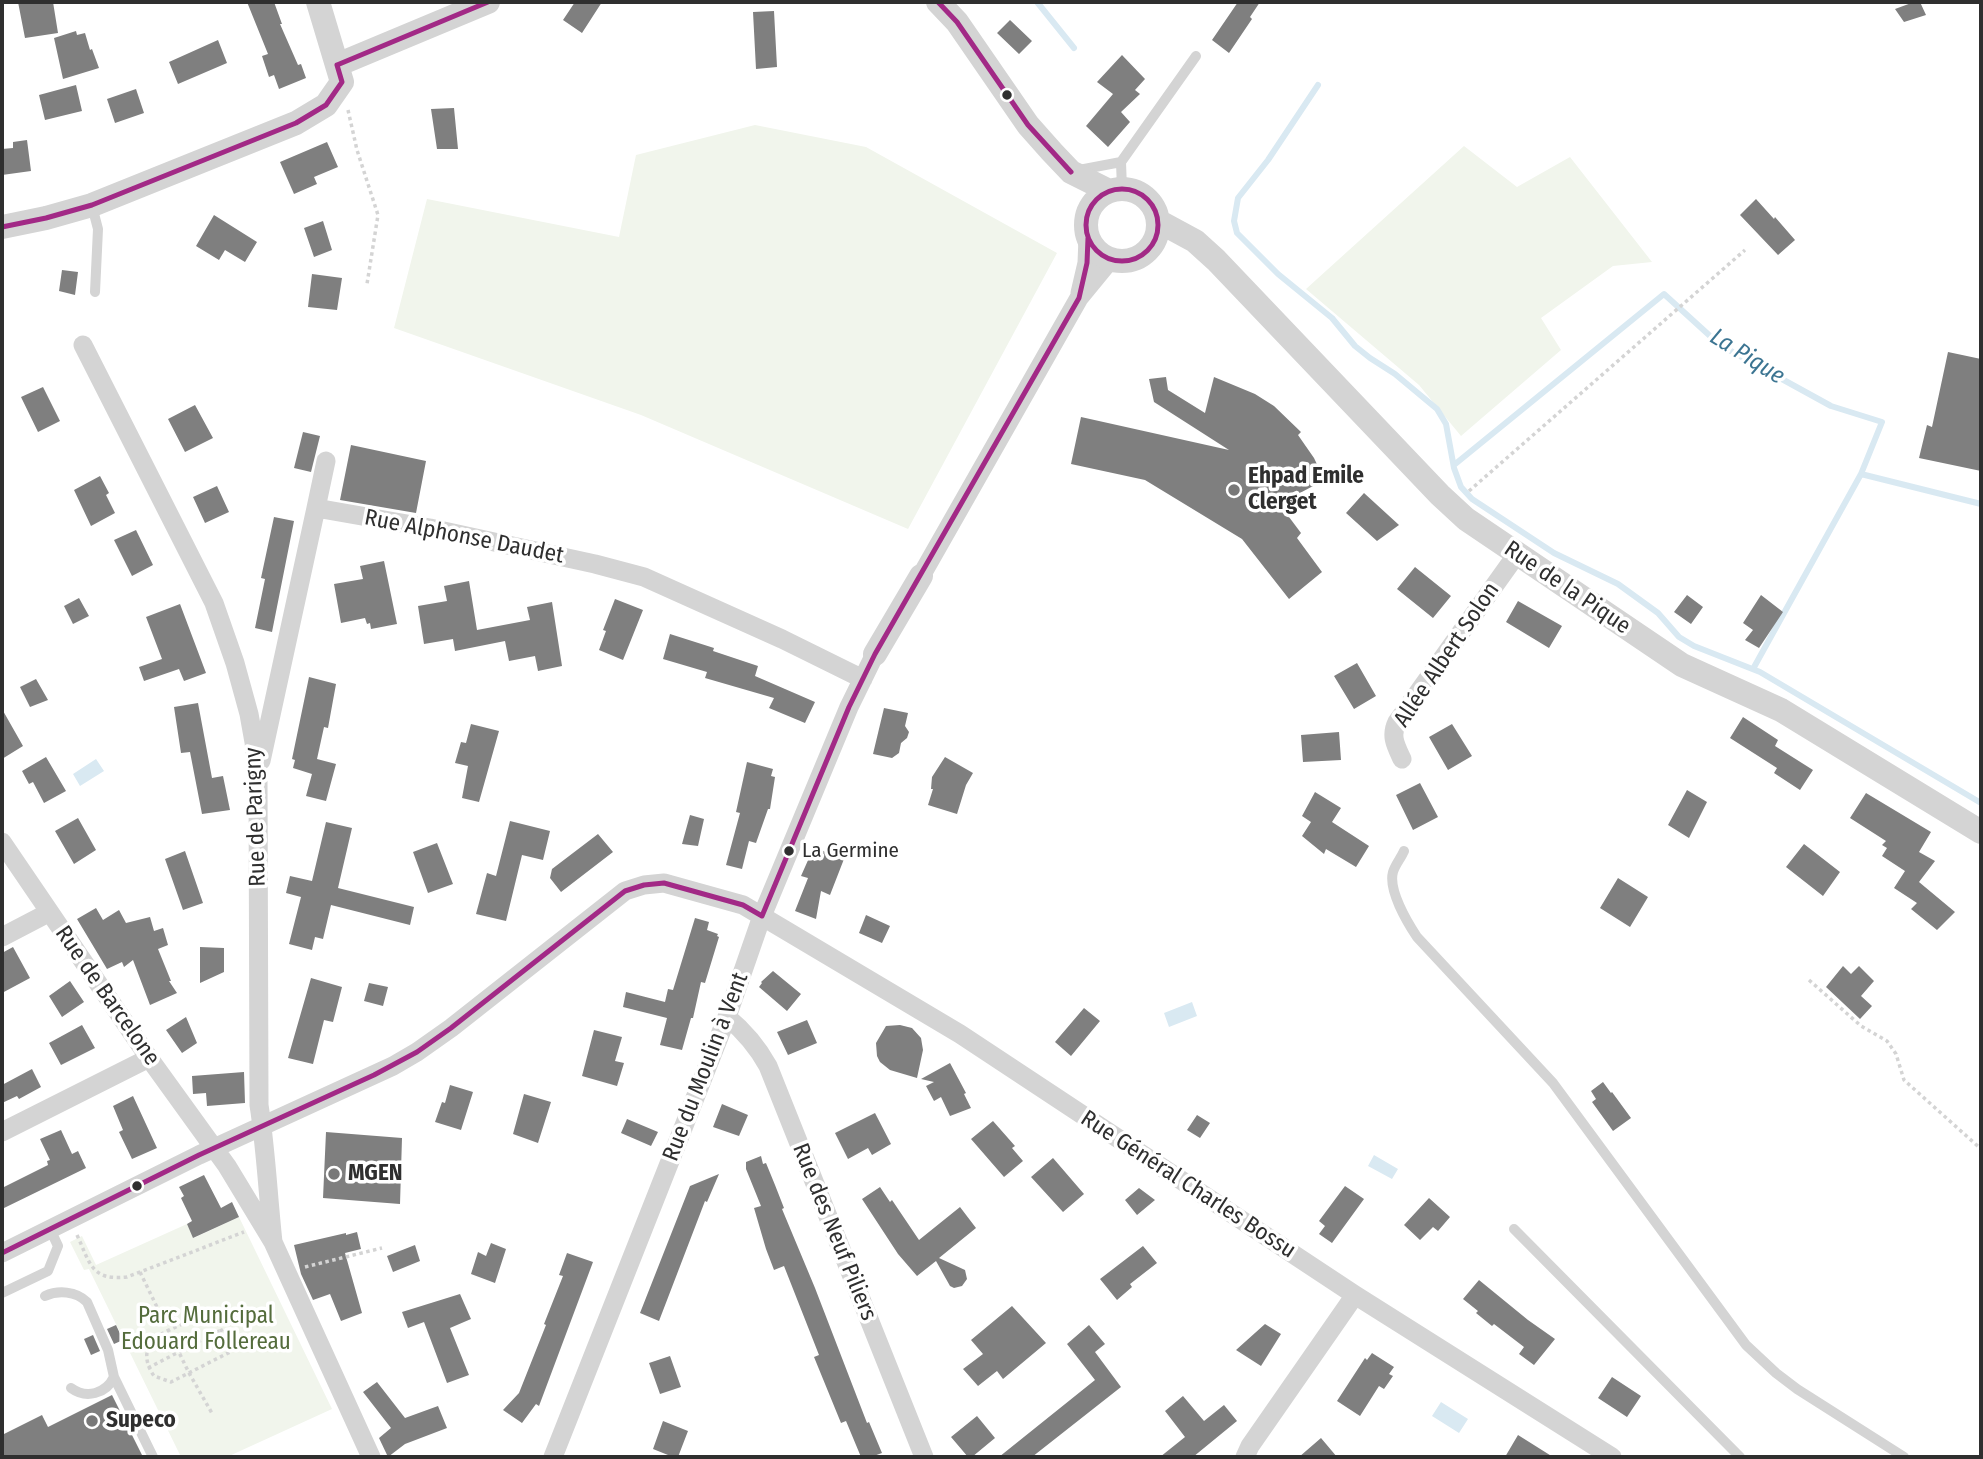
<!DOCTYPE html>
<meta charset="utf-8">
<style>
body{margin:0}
#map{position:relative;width:1983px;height:1459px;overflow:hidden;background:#fff;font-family:"Fira Sans Condensed",sans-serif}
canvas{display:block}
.frame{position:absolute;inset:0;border:4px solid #2f2f2f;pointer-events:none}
</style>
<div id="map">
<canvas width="1983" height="1459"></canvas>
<div class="frame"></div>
</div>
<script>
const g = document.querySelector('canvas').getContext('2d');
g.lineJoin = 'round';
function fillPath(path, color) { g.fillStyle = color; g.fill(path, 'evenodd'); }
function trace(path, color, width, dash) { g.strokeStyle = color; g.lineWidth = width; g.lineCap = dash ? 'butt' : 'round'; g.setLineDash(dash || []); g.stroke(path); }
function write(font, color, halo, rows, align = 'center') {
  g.font = font + ' "Fira Sans Condensed",sans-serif'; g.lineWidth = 7; g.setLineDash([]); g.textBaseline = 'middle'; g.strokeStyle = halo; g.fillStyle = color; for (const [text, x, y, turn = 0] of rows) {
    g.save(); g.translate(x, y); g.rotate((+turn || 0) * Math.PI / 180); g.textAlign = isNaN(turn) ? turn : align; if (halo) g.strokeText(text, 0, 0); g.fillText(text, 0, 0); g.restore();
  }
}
fillPath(new Path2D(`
 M 755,125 L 866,147 L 1057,253 L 908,529 L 641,415 L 394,328 L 427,199 L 619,237 L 636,155 Z
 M 1464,146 L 1517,187 L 1570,157 L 1652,262 L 1613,266 L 1541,318 L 1561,350 L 1461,436 L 1419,385 L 1306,289 Z
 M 239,1217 L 332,1409 L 227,1457 L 181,1457 L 89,1269 L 84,1270 L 70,1242 L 82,1236 L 96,1265 L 187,1224 L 194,1238 Z`), '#f1f5ec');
fillPath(new Path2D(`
 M 96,759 L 104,771 L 80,786 L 73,774 Z
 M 1192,1002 L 1197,1016 L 1169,1027 L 1164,1013 Z
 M 1374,1155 L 1398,1169 L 1392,1179 L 1368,1166 Z
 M 1441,1402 L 1468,1419 L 1459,1433 L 1432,1416 Z`), '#d9e9f2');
trace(new Path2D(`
 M 1037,2 L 1074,48
 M 1318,85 L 1268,160 L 1238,198 L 1234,221 L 1237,233 L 1278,274 L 1332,318 L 1355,346 L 1370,358 L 1395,374 L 1437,409 L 1446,424 L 1454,468 L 1461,487 L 1472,499 L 1554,553 L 1618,584 L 1658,613 L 1679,637 L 1694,646 L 1760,672 L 1981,803
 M 1454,465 L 1664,294 L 1720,345 L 1831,406 L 1882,422 L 1861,474 L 1981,504
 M 1753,669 L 1861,474`), '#d9e9f2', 6);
fillPath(new Path2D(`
 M 18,2 L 53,2 L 58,33 L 25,38 Z
 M 247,2 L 274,2 L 282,24 L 280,24 L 298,65 L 301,64 L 306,78 L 279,89 L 274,75 L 269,77 L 262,56 L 268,54 Z
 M 575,2 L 602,2 L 582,33 L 563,20 Z
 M 1238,2 L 1260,2 L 1250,17 L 1252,19 L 1229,53 L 1212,40 Z
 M 1914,2 L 1920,2 L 1926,15 L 1904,22 L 1895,9 Z
 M 774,11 L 777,67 L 756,69 L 753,12 Z
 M 1010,20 L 1032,41 L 1019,54 L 997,33 Z
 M 76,31 L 77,35 L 85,33 L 90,50 L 92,49 L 99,68 L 63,79 L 54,38 Z
 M 218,40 L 227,63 L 178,84 L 169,62 Z
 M 1122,55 L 1145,79 L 1135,90 L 1140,94 L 1121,112 L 1130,122 L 1108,147 L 1086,126 L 1113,94 L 1097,82 Z
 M 76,85 L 82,111 L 45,120 L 39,95 Z
 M 136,89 L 144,113 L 115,123 L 107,99 Z
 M 454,108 L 458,149 L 437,149 L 431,109 Z
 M 27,140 L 31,171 L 2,175 L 2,149 L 13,148 L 13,142 Z
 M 327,142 L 338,167 L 314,177 L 317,184 L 294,194 L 280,162 Z
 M 1756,199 L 1774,219 L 1775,217 L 1795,240 L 1778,255 L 1740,215 Z
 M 214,215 L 257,242 L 245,262 L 225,250 L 219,260 L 196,246 Z
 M 323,221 L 332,250 L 314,257 L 304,228 Z
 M 62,270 L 78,272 L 75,295 L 59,291 Z
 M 312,274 L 342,278 L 337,310 L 308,307 Z
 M 1948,352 L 1981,359 L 1981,471 L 1919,458 L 1927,425 L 1932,427 Z
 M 1166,377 L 1168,390 L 1205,413 L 1214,377 L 1255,394 L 1274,406 L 1301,432 L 1298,435 L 1314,458 L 1322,475 L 1315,485 L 1298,494 L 1286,513 L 1301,533 L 1297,538 L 1322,572 L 1289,599 L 1242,539 L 1145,480 L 1071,464 L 1081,417 L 1229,450 L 1154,402 L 1149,379 Z
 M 43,387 L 60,421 L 38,432 L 21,397 Z
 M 195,405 L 213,438 L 185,452 L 168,419 Z
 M 303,432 L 320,436 L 311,472 L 294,468 Z
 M 351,445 L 426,461 L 416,513 L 340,500 Z
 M 100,476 L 109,493 L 106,495 L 115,513 L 91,526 L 74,490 Z
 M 217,486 L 229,512 L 205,523 L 193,497 Z
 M 1364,493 L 1399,525 L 1377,541 L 1346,513 Z
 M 274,517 L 294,521 L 272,632 L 255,628 L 265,579 L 261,578 Z
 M 136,530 L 153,565 L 132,576 L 114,540 Z
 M 384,561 L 397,624 L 371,629 L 370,623 L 367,624 L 365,618 L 341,623 L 334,584 L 363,579 L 360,566 Z
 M 1415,567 L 1451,596 L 1433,618 L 1397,589 Z
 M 469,581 L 477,630 L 530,620 L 527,607 L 552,602 L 562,666 L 538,671 L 535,656 L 509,661 L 505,641 L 455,651 L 453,639 L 424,644 L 418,606 L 447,601 L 444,586 Z
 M 1687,595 L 1703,607 L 1691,624 L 1674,612 Z
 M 1761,595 L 1783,612 L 1759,648 L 1745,640 L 1753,630 L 1743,623 Z
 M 79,598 L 89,616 L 73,624 L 64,606 Z
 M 615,599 L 643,610 L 623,660 L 599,650 L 606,631 L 603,630 Z
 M 1518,601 L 1562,626 L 1549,648 L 1506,622 Z
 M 180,604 L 206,673 L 184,681 L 179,669 L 144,681 L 139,667 L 162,659 L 146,617 Z
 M 670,634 L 714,648 L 713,651 L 758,666 L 755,676 L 815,702 L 805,723 L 769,708 L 774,698 L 705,678 L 707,672 L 663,659 Z
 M 1357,663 L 1376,696 L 1354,709 L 1334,676 Z
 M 309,677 L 336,684 L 328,728 L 324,727 L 317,759 L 336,764 L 326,801 L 306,796 L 312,774 L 293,768 L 295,760 L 292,759 Z
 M 36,679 L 48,700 L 30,707 L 20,687 Z
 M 198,703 L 212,778 L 223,776 L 230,810 L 202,814 L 190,752 L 181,753 L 174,707 Z
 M 884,708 L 908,713 L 905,726 L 909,732 L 907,738 L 901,743 L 899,753 L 892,758 L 873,754 Z
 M 2,709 L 23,746 L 2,759 Z
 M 1743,717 L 1778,740 L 1775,746 L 1813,770 L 1800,790 L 1774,773 L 1777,768 L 1730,738 Z
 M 471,724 L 499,731 L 479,802 L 462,798 L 468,766 L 455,763 L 461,742 L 466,743 Z
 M 1452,724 L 1472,756 L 1448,770 L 1429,737 Z
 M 1339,732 L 1341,760 L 1303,762 L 1301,735 Z
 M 46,757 L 66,791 L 44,803 L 33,782 L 29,784 L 22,771 Z
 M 945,757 L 973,773 L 966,785 L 957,814 L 928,805 L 933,789 L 931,789 L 932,777 Z
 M 747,762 L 773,769 L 771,776 L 775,777 L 770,809 L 768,809 L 756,843 L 749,841 L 742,869 L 726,865 L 740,813 L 736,812 Z
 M 1420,783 L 1438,817 L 1413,830 L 1396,795 Z
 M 1687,790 L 1707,802 L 1689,838 L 1668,825 Z
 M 1315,792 L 1341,808 L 1332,822 L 1369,846 L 1356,867 L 1326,849 L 1324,854 L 1302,836 L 1311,822 L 1302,816 Z
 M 1866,793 L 1931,832 L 1919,852 L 1935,861 L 1919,882 L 1955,912 L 1937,930 L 1911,909 L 1917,903 L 1894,888 L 1905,871 L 1882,856 L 1887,848 L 1882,845 L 1886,841 L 1850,818 Z
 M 690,815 L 704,819 L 698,846 L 682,844 Z
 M 78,818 L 96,850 L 74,864 L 55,831 Z
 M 510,821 L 550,831 L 543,860 L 522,855 L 506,921 L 476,914 L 487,873 L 496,876 Z
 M 326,822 L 352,828 L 338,888 L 414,907 L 410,925 L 331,905 L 323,939 L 315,937 L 312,950 L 289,944 L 301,897 L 286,893 L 290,876 L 312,881 Z
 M 598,834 L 613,852 L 561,892 L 550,878 L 552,869 Z
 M 437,843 L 453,884 L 428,893 L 413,852 Z
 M 1804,844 L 1840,872 L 1823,896 L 1786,867 Z
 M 821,850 L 844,859 L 830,895 L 821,891 L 816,919 L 795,911 L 808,878 L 801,876 L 809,858 L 815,861 Z
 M 185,851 L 203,903 L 183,910 L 165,859 Z
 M 1618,878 L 1648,897 L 1630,927 L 1600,908 Z
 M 96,908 L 103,920 L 119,910 L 126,923 L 150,917 L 154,931 L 163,928 L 168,945 L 158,949 L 171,981 L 169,981 L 177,993 L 150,1005 L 133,960 L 124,967 L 122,962 L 107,969 L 77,919 Z
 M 866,915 L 890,926 L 882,943 L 859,933 Z
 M 695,918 L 709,922 L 707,930 L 718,934 L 717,936 L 719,937 L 705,983 L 701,982 L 693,1018 L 691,1018 L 682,1050 L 660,1045 L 667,1018 L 623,1007 L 626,992 L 665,1002 L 668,989 L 673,990 Z
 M 13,947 L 30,978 L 2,993 L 2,953 Z
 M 200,947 L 224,948 L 224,972 L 200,983 Z
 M 1843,966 L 1851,974 L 1859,966 L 1874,981 L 1861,996 L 1872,1006 L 1860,1019 L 1826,987 Z
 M 773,971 L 801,994 L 787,1011 L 759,987 L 762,983 L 761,982 Z
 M 311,978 L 342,987 L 333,1022 L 324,1020 L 313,1064 L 288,1058 Z
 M 70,981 L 84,1002 L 62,1017 L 49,996 Z
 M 369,983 L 388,987 L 383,1006 L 364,1001 Z
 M 1084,1008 L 1100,1021 L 1071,1056 L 1055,1042 Z
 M 186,1017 L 197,1043 L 182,1053 L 166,1030 Z
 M 807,1020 L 817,1043 L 788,1055 L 777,1032 Z
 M 82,1025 L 95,1048 L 61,1065 L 49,1043 Z
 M 900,1025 L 912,1028 L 921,1038 L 923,1050 L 917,1078 L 890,1070 L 880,1062 L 877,1056 L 876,1043 L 886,1026 Z
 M 594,1030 L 622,1037 L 615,1061 L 624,1063 L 617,1086 L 582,1076 Z
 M 950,1063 L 966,1093 L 964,1094 L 971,1108 L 950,1116 L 941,1097 L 934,1101 L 926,1086 L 934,1082 L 921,1079 Z
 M 32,1069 L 41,1087 L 19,1099 L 17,1096 L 2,1103 L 2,1085 Z
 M 244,1072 L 245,1103 L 207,1106 L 206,1093 L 193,1094 L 192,1076 Z
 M 1603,1082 L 1611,1093 L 1612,1092 L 1631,1118 L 1613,1131 L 1592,1102 L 1596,1099 L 1591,1091 Z
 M 450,1085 L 473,1092 L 461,1130 L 435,1122 L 442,1102 L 445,1103 Z
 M 524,1094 L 551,1102 L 538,1143 L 513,1134 Z
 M 133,1096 L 157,1148 L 132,1159 L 119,1132 L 123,1130 L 113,1106 Z
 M 722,1104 L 748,1115 L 739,1136 L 713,1127 Z
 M 875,1113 L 891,1144 L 872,1155 L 868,1148 L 848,1159 L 835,1133 Z
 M 1197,1115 L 1210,1123 L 1200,1138 L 1187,1130 Z
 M 627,1119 L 658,1132 L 651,1146 L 621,1133 Z
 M 993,1121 L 1015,1146 L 1012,1148 L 1023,1161 L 1004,1177 L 971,1139 Z
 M 61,1130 L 72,1154 L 78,1151 L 86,1168 L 2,1209 L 2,1188 L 48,1165 L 47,1161 L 50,1160 L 40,1139 Z
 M 326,1132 L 402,1138 L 400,1204 L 323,1198 Z
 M 761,1156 L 763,1164 L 766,1163 L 775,1185 L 784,1208 L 782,1209 L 815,1288 L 867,1423 L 869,1422 L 882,1453 L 871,1457 L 861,1457 L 846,1421 L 841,1423 L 814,1357 L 819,1355 L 784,1266 L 774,1270 L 766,1249 L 754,1208 L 761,1206 L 746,1169 L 746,1162 Z
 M 1053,1158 L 1084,1194 L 1063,1212 L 1031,1177 Z
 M 719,1174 L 707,1202 L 705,1201 L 659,1321 L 640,1313 L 690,1186 Z
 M 204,1175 L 221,1208 L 232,1202 L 239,1217 L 193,1238 L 187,1224 L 192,1221 L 181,1198 L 184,1196 L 179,1187 Z
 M 1345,1186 L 1364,1199 L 1332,1243 L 1319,1234 L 1325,1226 L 1319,1221 Z
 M 880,1187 L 890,1202 L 892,1200 L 919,1240 L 960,1207 L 976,1228 L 939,1258 L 965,1270 L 967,1279 L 962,1286 L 954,1288 L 950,1286 L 936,1261 L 917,1276 L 898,1254 L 862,1199 Z
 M 1139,1188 L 1155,1200 L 1137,1215 L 1125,1200 Z
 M 1429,1198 L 1450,1217 L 1438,1231 L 1433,1227 L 1420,1240 L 1404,1225 Z
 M 357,1232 L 361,1249 L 345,1253 L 362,1313 L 341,1321 L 330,1294 L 313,1300 L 301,1274 L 294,1245 L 346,1233 L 346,1235 Z
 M 491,1243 L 506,1249 L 495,1283 L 471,1274 L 478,1252 L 486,1256 Z
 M 415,1245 L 420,1261 L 393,1272 L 387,1256 Z
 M 1143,1246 L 1157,1263 L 1130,1284 L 1132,1287 L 1117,1300 L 1100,1279 Z
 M 567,1253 L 593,1262 L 539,1406 L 536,1404 L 522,1423 L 503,1410 L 519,1393 L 546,1325 L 544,1324 L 563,1276 L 559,1275 Z
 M 1479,1280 L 1528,1320 L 1555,1339 L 1534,1365 L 1519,1354 L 1524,1347 L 1494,1324 L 1492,1326 L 1476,1313 L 1478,1311 L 1463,1299 Z
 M 460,1294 L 471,1319 L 450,1328 L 469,1375 L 447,1383 L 424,1322 L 408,1328 L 402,1312 Z
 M 1012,1306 L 1046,1343 L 1003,1379 L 997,1371 L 978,1386 L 963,1369 L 983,1354 L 971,1340 Z
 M 1265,1324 L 1281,1334 L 1261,1366 L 1236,1350 Z
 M 116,1325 L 123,1340 L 114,1344 L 107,1329 Z
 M 1089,1325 L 1105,1344 L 1095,1352 L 1121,1387 L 1032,1457 L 999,1457 L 1095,1380 L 1067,1344 Z
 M 93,1335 L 100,1351 L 91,1355 L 84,1339 Z
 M 1372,1353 L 1394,1367 L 1389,1374 L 1393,1376 L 1384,1389 L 1379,1386 L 1360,1416 L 1337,1401 L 1365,1358 L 1367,1360 Z
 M 670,1356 L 681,1387 L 660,1394 L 649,1363 Z
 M 1612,1377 L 1641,1396 L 1627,1417 L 1598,1398 Z
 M 377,1382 L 405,1418 L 438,1406 L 447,1428 L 405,1444 L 388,1457 L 379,1438 L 391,1428 L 363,1392 Z
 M 112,1395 L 143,1457 L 2,1457 L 2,1435 L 42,1415 L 48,1427 Z
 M 1183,1396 L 1204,1421 L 1224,1405 L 1237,1421 L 1193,1457 L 1160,1457 L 1185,1437 L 1165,1411 Z
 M 977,1416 L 995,1438 L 972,1457 L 968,1457 L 951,1437 Z
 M 663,1421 L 688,1431 L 678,1457 L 673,1457 L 653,1449 Z
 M 1518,1435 L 1553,1457 L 1505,1457 Z
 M 1321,1438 L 1337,1457 L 1299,1457 Z`), '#7f7f7f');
trace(new Path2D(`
 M 348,110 L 357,150 L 378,215 L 367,284
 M 1469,491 L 1745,250
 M 1809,980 L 1861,1026 L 1887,1041 L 1896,1054 L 1904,1080 L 1981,1149
 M 77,1235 C 90,1263 91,1281 127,1277 L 244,1232
 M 305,1267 L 382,1248
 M 140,1272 L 189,1373 L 213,1415
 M 211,1310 L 232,1351 L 171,1382 L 154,1376 C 145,1363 144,1351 153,1338 Z
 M 148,1368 L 221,1330`), '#d4d4d4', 3.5, [3.5, 3.5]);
trace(new Path2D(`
 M 1079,170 L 1121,162
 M 1122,189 L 1121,162 L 1196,56
 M 92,206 L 98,229 L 95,292
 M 1404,851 C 1401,858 1395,865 1393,872 C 1388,890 1407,922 1417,937 L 1553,1083 L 1746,1345 L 1776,1373 L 1797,1389 L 1904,1457
 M 1514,1229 L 1740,1457
 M 2,1293 L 48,1271 L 58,1246 L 50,1229
 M 45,1296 C 58,1290 76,1291 87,1302 L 108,1350 L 114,1377 C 106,1394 86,1399 71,1388
 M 114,1377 L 153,1457`), '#d4d4d4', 10);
trace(new Path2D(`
 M 1080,293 L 1087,263 L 1088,238
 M 83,345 L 214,603 L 235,663 L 249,714 L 254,742 L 258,778 L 259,1105 C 266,1150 268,1196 273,1242
 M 316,508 L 326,461
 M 921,576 L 1079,298 L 1111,259
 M 1402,759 C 1396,746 1390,736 1397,722 L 1517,554
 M 261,761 L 316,508 L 430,528 L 595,564 L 644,577 L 782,639 L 863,679
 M 2,842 L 149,1058 L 227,1166 L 273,1242 L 371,1457
 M 2,937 L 48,913
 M 727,1017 C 744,1031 757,1046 768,1066 L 924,1457
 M 2,1132 L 149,1058
 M 2,1253 L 199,1155 L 393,1066 L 417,1052 L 451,1028 L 625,891 L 644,885 L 664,883 L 743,905 L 960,1034 L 1355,1295 L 1612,1457
 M 553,1457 L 727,1017 L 762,916 L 849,707 L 875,654
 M 1245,1457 L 1250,1446 L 1355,1295`), '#d4d4d4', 19);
trace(new Path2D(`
 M 938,2 L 957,22 L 1028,125 L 1052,152 L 1071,172 L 1109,191
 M 337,65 L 488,2
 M1086 225a36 36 0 1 1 72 0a36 36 0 1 1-72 0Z
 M 1158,221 L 1195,241 L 1216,260 L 1440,495 L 1466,519 L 1682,665 L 1781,710 L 1981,832
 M 2,227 L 46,218 L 92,205 L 296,123 L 326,105 L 342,82 L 318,2
 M 875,654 L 921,576`), '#d4d4d4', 24);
trace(new Path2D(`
 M 938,2 L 957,22 L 1028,125 L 1071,172
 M 337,65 L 488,2
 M1086 225a36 36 0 1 1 72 0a36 36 0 1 1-72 0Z
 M 2,227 L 46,218 L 92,205 L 296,123 L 326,105 L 342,82 L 337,65
 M 762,916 L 849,707 L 875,654 L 1079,298 L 1087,263 L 1088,238
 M 2,1253 L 199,1155 L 374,1075 L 417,1052 L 451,1028 L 625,891 L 644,885 L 664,883 L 743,905 L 762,916`), '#a22986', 5);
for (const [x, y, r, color] of [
 [1007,95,6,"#2f2f2f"],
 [1234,490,7,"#787878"],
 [789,851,6,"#2f2f2f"],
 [334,1174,7,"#787878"],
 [137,1186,6,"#2f2f2f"],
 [92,1421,7,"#787878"]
]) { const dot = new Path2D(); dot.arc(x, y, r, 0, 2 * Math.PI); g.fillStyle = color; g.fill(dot); trace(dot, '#fff', 2.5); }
write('21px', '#2f2f2f', '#fff', [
 ["La Germine",802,851]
], 'left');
write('bold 23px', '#2f2f2f', '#fff', [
 ["Ehpad Emile",1248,477],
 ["Clerget",1248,503],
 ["MGEN",348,1174],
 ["Supeco",106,1421]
], 'left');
write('23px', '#2f2f2f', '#fff', [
 ["Rue Alphonse Daudet",464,537,11],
 ["Rue de la Pique",1567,588,34],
 ["Allée Albert Solon",1447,655,-56],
 ["Rue de Parigny",256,817,-92],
 ["Rue de Barcelone",107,996,55],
 ["Rue du Moulin à Vent",706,1067,-69],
 ["Rue Général Charles Bossu",1188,1185,33],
 ["Rue des Neuf Piliers",834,1232,68]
]);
write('23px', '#546c3c', '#fff', [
 ["Parc Municipal",206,1317],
 ["Edouard Follereau",206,1343]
]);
write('italic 24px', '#3c7592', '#fff', [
 ["La Pique",1747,357,32]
]);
</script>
